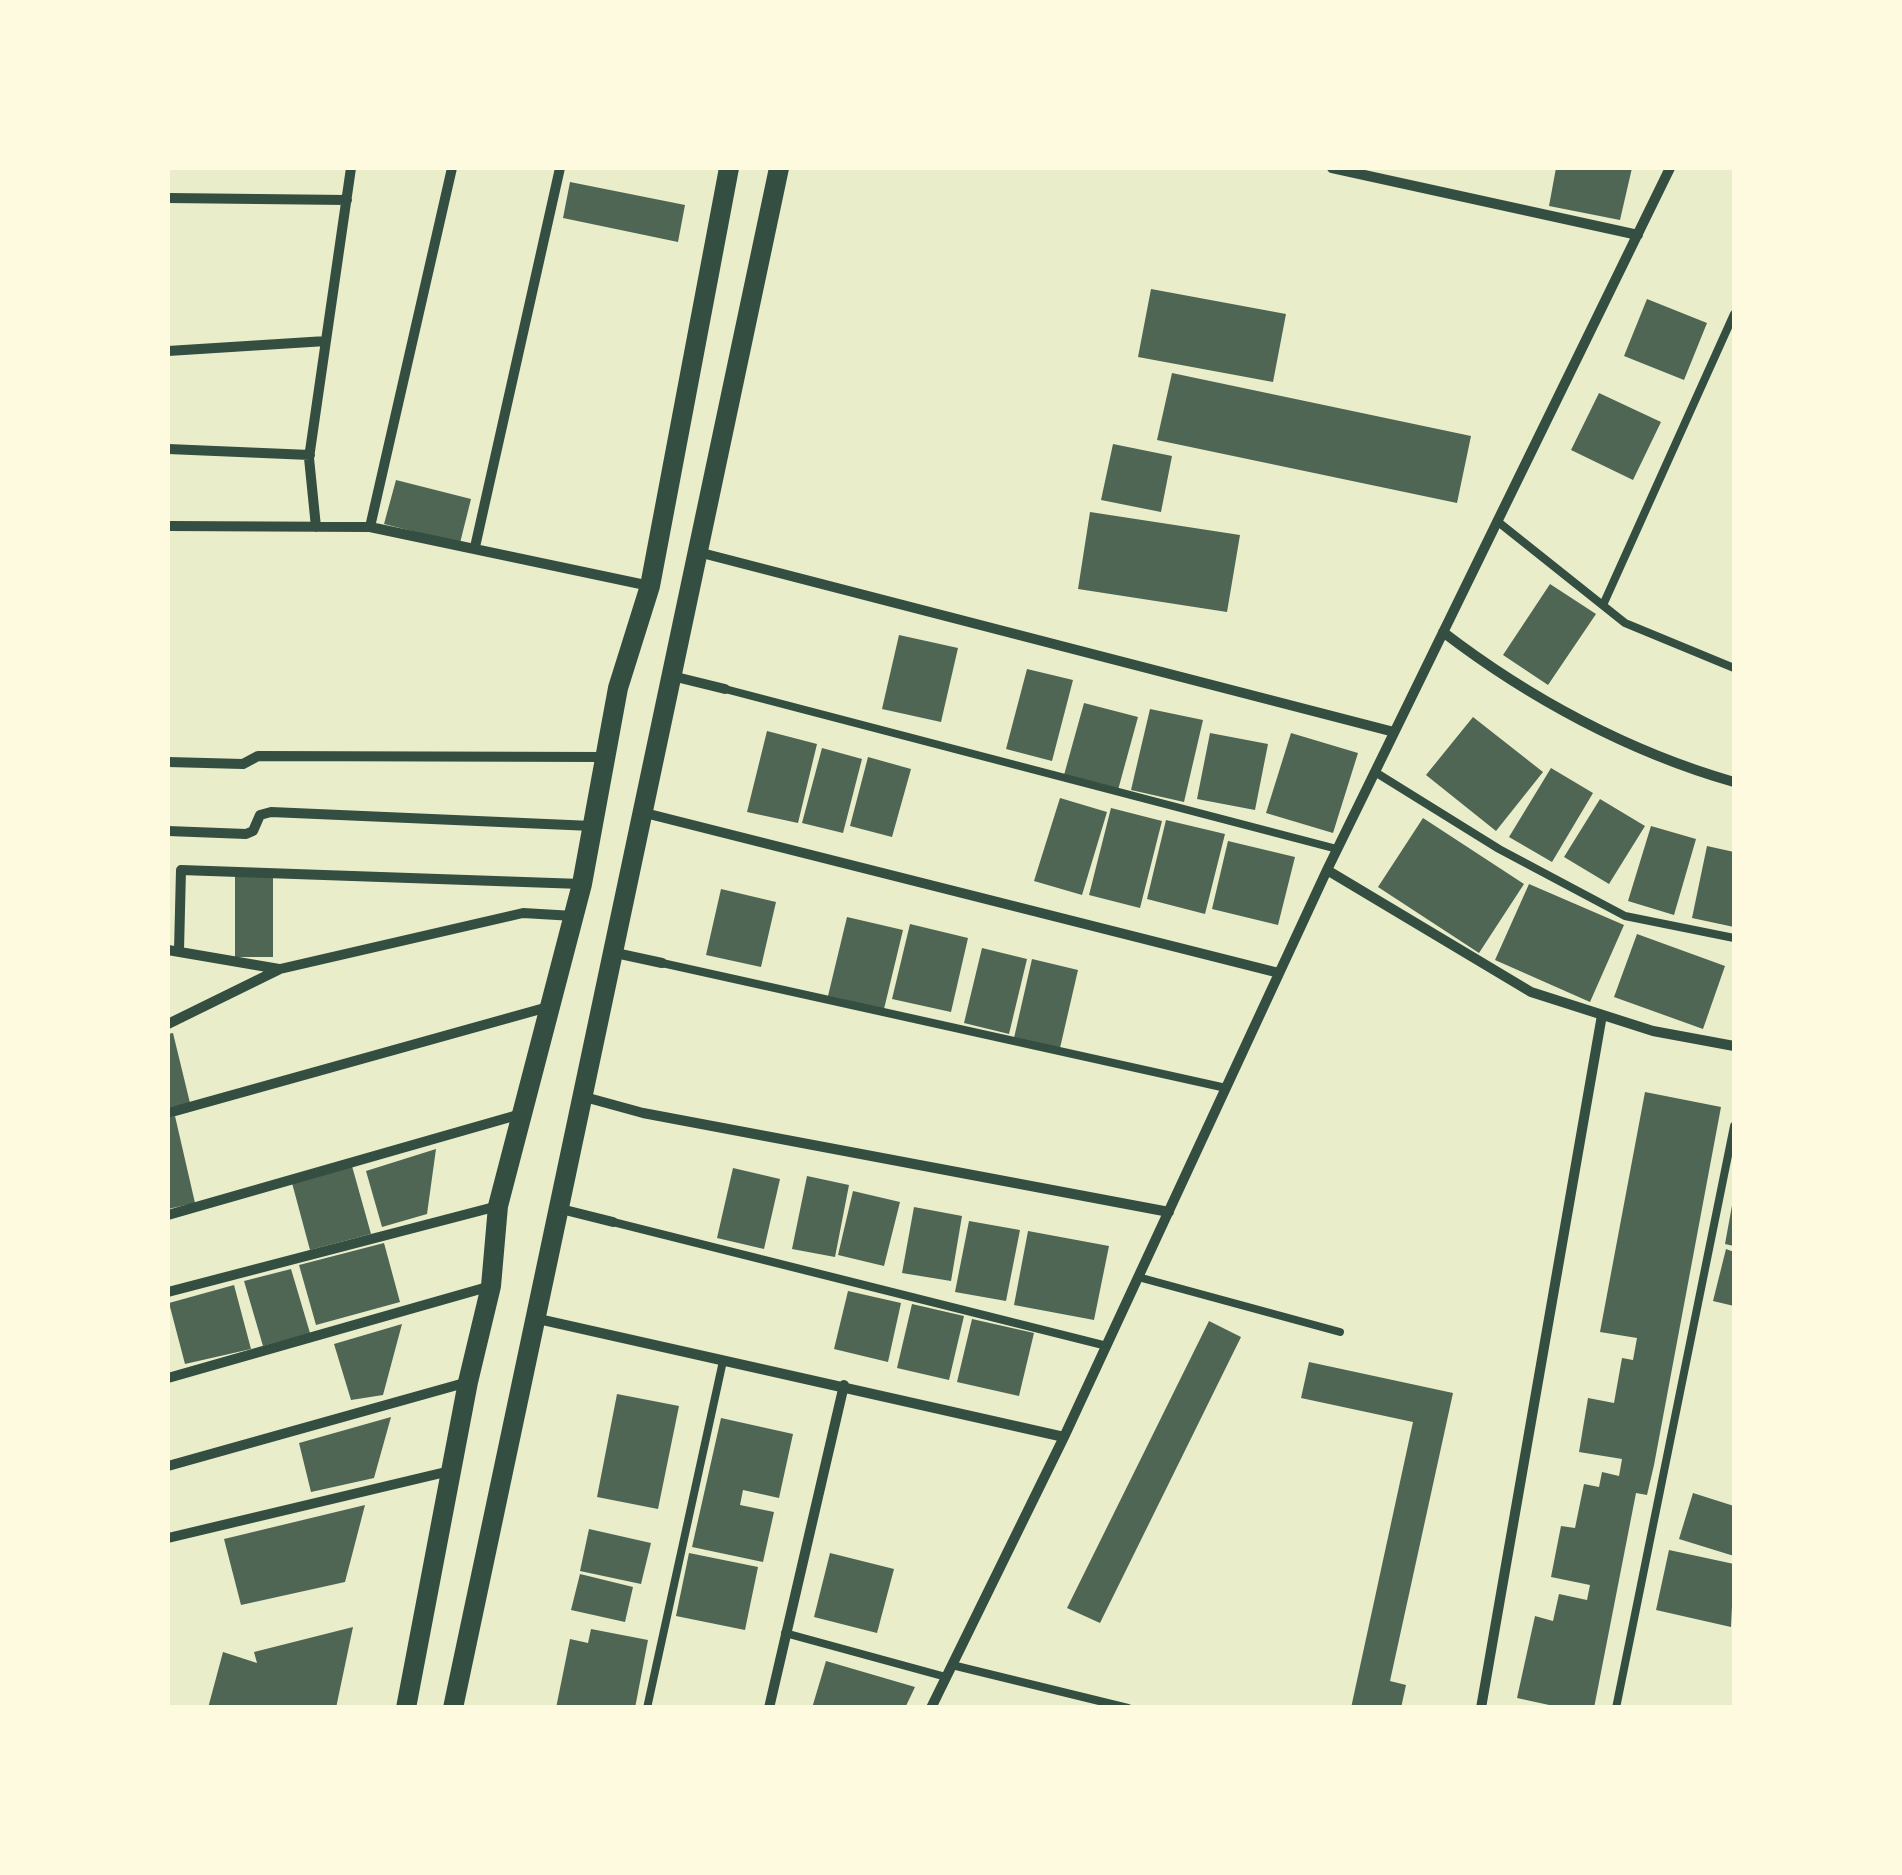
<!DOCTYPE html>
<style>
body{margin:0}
#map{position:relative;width:1902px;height:1875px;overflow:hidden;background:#e9edc9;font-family:Rubik,sans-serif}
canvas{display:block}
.frame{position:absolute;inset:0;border:170px solid #fefae0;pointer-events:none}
</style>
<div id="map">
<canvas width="1902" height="1875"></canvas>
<div class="frame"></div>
</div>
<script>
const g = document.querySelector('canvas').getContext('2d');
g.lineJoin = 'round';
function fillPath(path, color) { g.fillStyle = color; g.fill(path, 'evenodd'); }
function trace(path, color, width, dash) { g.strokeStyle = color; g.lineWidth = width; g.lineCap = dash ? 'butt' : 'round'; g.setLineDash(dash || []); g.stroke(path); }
fillPath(new Path2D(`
 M 1556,168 L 1632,168 L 1620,220 L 1549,206 Z
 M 570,182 L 685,205 L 678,242 L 563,218 Z
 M 1151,289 L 1286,314 L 1273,382 L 1138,357 Z
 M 1647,299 L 1707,323 L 1684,380 L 1624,356 Z
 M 1172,373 L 1471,436 L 1457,503 L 1157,440 Z
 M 1599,393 L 1661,422 L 1633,480 L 1571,450 Z
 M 1113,444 L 1172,456 L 1161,512 L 1101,500 Z
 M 396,480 L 471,499 L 460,543 L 384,524 Z
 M 1090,512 L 1240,535 L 1227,612 L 1078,589 Z
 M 1550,584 L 1596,614 L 1548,685 L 1503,655 Z
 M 899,635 L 958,648 L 941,722 L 882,709 Z
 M 1027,669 L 1073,680 L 1052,761 L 1006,749 Z
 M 1084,703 L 1138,717 L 1118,790 L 1064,775 Z
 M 1150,709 L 1203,720 L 1184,802 L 1131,790 Z
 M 1473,717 L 1543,772 L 1496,831 L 1426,775 Z
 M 767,731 L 817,744 L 798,823 L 747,812 Z
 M 1210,733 L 1268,744 L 1255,810 L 1197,799 Z
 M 1291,733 L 1358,753 L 1333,833 L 1266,813 Z
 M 822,748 L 862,759 L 843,833 L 802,823 Z
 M 868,757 L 911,769 L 892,837 L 850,826 Z
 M 1551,768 L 1593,793 L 1552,862 L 1509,837 Z
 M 1060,798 L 1107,812 L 1082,895 L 1034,881 Z
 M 1600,799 L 1645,826 L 1609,884 L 1564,857 Z
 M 1111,808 L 1162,821 L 1140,908 L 1089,895 Z
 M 1423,818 L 1524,884 L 1479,953 L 1378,887 Z
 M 1166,820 L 1225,834 L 1205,914 L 1147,899 Z
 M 1651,826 L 1696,839 L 1674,915 L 1628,901 Z
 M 1228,841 L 1295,857 L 1278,925 L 1212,909 Z
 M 1707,846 L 1734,852 L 1734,927 L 1692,918 Z
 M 235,875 L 273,875 L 273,957 L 235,957 Z
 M 1529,884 L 1624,925 L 1590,1002 L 1495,960 Z
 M 721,889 L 776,902 L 761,967 L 706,955 Z
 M 847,917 L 903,930 L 884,1009 L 828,996 Z
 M 910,924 L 968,938 L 951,1012 L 892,999 Z
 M 1637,934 L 1725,966 L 1703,1029 L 1614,997 Z
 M 982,948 L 1027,959 L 1009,1034 L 964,1023 Z
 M 1032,959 L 1078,970 L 1060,1048 L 1014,1038 Z
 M 173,1033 L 190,1103 L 168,1108 L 168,1034 Z
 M 1645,1092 L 1721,1107 L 1654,1465 L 1647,1495 L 1636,1493 L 1594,1708 L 1563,1708 L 1517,1698 L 1535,1616 L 1553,1621 L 1559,1594 L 1587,1600 L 1590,1585 L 1551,1577 L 1561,1526 L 1575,1528 L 1584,1484 L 1599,1487 L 1602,1472 L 1619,1476 L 1622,1459 L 1579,1452 L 1588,1398 L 1614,1403 L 1622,1358 L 1633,1360 L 1637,1338 L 1600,1332 Z
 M 175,1116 L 195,1203 L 168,1209 L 168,1118 Z
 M 436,1149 L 427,1214 L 382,1227 L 366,1171 Z
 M 352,1166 L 371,1234 L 310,1250 L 292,1183 Z
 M 733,1168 L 780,1179 L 764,1249 L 717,1238 Z
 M 807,1176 L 849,1185 L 835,1257 L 792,1249 Z
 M 853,1191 L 900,1202 L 884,1266 L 838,1255 Z
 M 1733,1200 L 1734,1200 L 1734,1246 L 1725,1244 Z
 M 914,1207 L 962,1216 L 951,1281 L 902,1273 Z
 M 969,1221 L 1020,1230 L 1006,1301 L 955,1292 Z
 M 1028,1231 L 1109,1246 L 1094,1320 L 1014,1305 Z
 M 384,1243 L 400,1302 L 316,1325 L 299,1265 Z
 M 1726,1249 L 1734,1252 L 1734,1306 L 1713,1301 Z
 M 291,1269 L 310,1333 L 263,1346 L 244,1281 Z
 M 234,1285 L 251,1349 L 185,1364 L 169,1303 Z
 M 848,1291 L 901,1303 L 888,1362 L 834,1349 Z
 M 912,1304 L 964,1316 L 949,1380 L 897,1368 Z
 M 972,1319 L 1034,1333 L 1019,1396 L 957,1382 Z
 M 1209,1321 L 1241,1337 L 1100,1623 L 1067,1608 Z
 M 402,1324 L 383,1395 L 351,1400 L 334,1344 Z
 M 1309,1362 L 1453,1393 L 1390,1681 L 1406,1685 L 1401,1708 L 1351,1708 L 1413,1422 L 1301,1398 Z
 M 617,1394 L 679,1406 L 658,1509 L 597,1497 Z
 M 391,1417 L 374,1478 L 311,1492 L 299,1443 Z
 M 721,1418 L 793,1434 L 779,1498 L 743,1490 L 740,1505 L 774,1512 L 763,1562 L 692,1547 Z
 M 1693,1493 L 1734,1506 L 1734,1556 L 1679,1539 Z
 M 365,1505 L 345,1582 L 241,1605 L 224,1539 Z
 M 589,1529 L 651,1543 L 641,1584 L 580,1571 Z
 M 1669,1550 L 1734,1564 L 1731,1627 L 1656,1610 Z
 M 689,1553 L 758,1567 L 745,1630 L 676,1616 Z
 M 830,1553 L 894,1569 L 877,1633 L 814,1617 Z
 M 580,1574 L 633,1587 L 625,1622 L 571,1610 Z
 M 353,1627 L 336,1708 L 208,1708 L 223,1652 L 257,1663 L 254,1652 Z
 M 591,1629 L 648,1640 L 635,1708 L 556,1708 L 570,1639 L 588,1643 Z
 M 826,1661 L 915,1687 L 905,1708 L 812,1708 Z`), '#4f6655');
trace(new Path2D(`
 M 1497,521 L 1625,623 L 1734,668
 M 1603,605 L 1734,314
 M 725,689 L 1337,849
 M 1375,772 L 1499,849 L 1625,916 L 1734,938
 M 662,963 L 1226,1088
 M 613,1222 L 1107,1346
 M 1138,1277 L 1340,1332
 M 785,1633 L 946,1677
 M 952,1665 L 1128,1708
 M 647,1708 L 723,1361
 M 1616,1708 L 1734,1126`), '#344e41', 8);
trace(new Path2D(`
 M 1332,168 L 1638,235
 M 168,198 L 347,200
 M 168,351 L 326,341
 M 168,449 L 310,455
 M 168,526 L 370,527 L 650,586
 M 316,527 L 309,458 L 351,168
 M 370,527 L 452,168
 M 475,547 L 560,168
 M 698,552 L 1394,732
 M 1443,632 C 1529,698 1629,752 1734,782
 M 672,676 L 725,689
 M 168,762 L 243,764 L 258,756 L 604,757
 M 641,812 L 1279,973
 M 168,831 L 246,834 L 253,831 L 260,815 L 271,812 L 592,826
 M 1327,870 L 1531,992 L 1653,1031 L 1734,1046
 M 168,950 L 279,969
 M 179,950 L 181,870 L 581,884
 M 611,952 L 662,963
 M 168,1024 L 280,969 L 523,913 L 574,916
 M 581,1096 L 643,1113 L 1169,1212
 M 168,1113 L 548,1007
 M 557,1208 L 613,1222
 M 168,1215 L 521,1114
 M 168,1292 L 498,1206
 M 534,1318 L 1064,1437
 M 168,1378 L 491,1286
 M 168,1466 L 468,1382
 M 168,1538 L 450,1471
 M 769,1708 L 844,1385
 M 931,1708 L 1064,1437 L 1327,870 L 1670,168
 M 1481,1708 L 1602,1015`), '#344e41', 10);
trace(new Path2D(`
 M 406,1708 L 468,1382 L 491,1286 L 498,1206 L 582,884 L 618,688 L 650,586 L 729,168
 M 453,1708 L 779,168`), '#344e41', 20);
</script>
